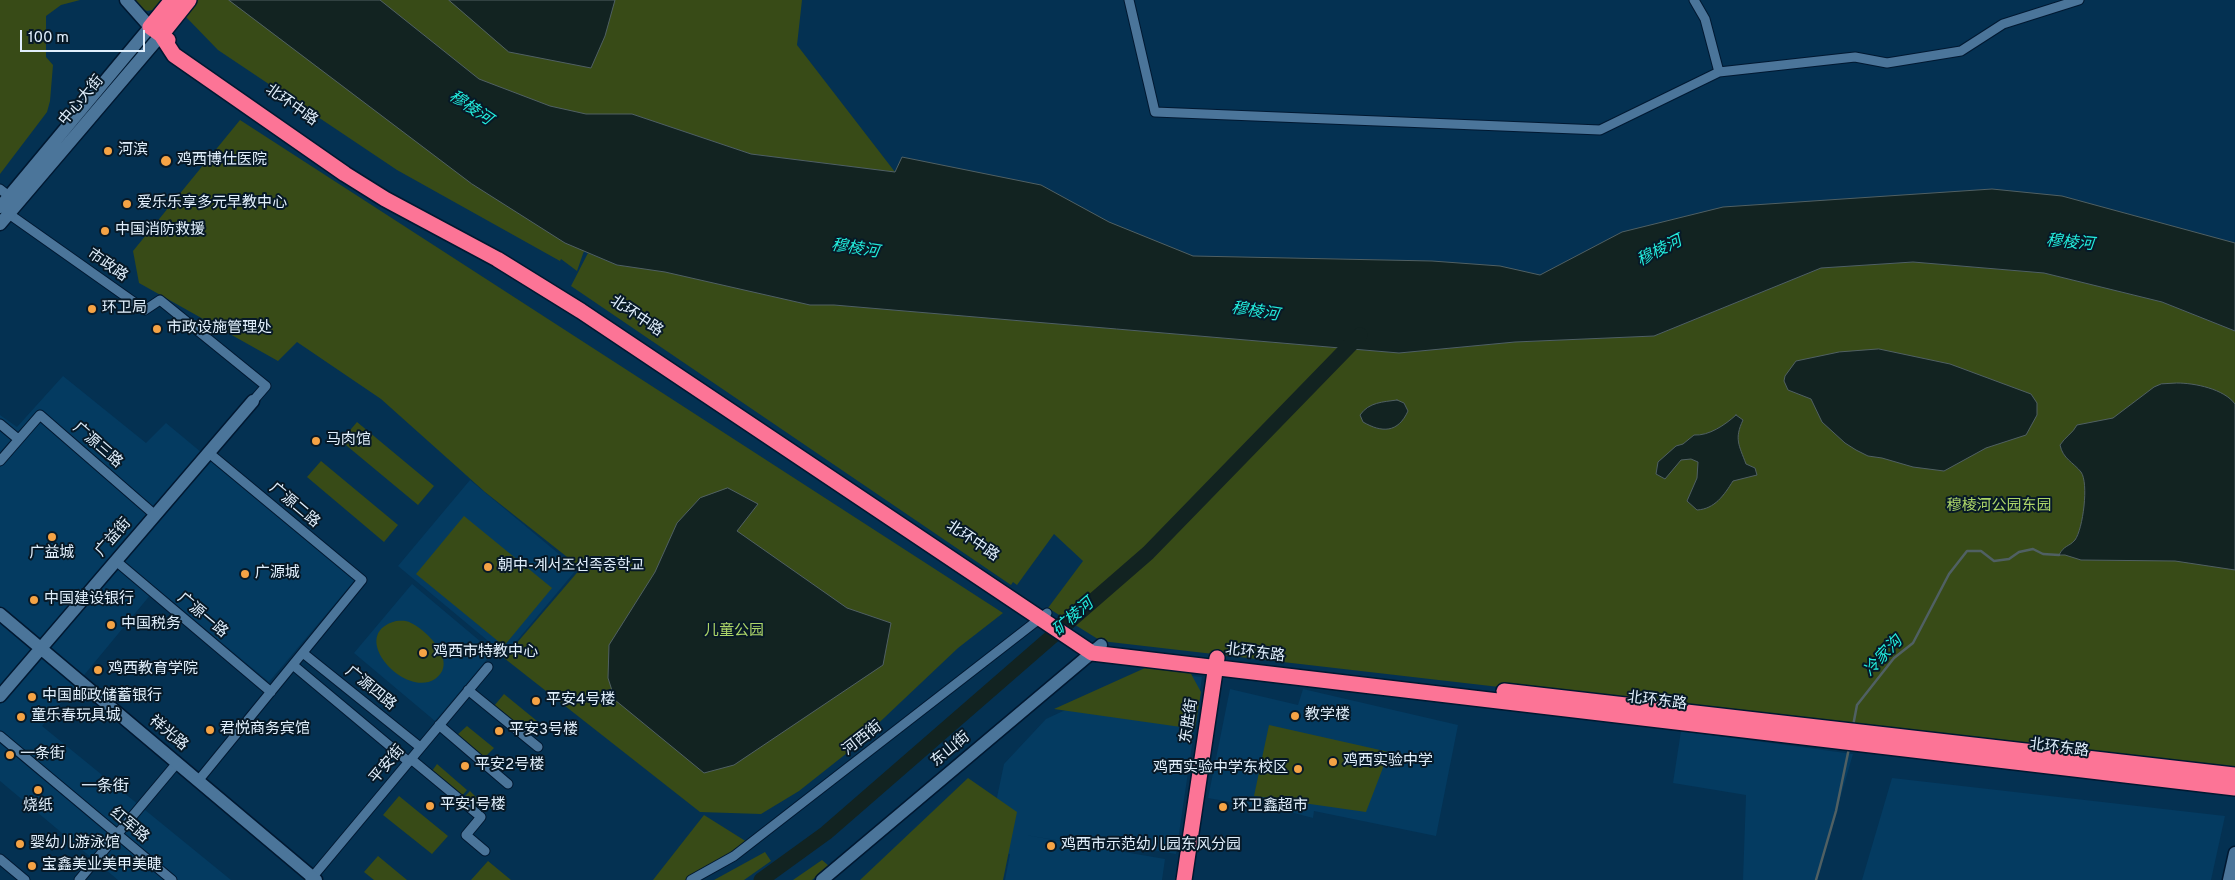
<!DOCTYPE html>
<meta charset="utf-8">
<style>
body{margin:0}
#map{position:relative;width:2235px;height:880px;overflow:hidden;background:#043152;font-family:Overpass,sans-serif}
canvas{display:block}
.scale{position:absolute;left:20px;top:30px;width:125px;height:22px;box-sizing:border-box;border:2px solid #e1effc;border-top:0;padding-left:6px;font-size:15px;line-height:18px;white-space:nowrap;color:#e1effc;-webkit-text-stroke:4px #071927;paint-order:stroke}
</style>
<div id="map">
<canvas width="2235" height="880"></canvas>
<div class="scale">100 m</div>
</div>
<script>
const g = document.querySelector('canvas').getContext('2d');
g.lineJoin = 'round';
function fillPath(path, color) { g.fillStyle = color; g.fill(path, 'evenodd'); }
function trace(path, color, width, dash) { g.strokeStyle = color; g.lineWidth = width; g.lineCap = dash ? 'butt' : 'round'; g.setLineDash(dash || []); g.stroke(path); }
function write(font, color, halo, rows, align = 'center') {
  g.font = font + ' Overpass,"Noto Sans SC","Noto Sans KR",sans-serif'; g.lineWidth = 4; g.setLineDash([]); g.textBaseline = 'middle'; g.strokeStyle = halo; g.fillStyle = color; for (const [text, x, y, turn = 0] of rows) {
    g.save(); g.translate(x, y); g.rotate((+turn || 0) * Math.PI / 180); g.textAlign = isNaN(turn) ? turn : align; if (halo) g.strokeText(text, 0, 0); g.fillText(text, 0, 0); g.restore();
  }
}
fillPath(new Path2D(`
 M 63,376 L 146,443 L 166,423 L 355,580 L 269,682 L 156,588 L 42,726 L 231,880 L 118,880 L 0,781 L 0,415 L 17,427 Z
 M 470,480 L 577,569 L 505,655 L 398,566 Z
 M 412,584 L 493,652 L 435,721 L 354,653 Z
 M 1147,672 L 1202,677 L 1176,854 L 1063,835 L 1062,841 L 1025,835 L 1165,859 L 1162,880 L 1005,880 L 1010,854 L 986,850 L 1004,764 L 1046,719 Z
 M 1230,689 L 1298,705 L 1303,689 L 1458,725 L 1436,836 L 1314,811 L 1313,818 L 1294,813 L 1208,798 Z
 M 1681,731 L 1853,754 L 1816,880 L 1743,880 L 1746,795 L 1673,783 Z
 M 1892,778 L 2225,816 L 2211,880 L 1862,880 Z`), '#043b61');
fillPath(new Path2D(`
 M 0,0 L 80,0 L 61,5 L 46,16 L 46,57 L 53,65 L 50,101 L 47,112 L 0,174 Z
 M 126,0 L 802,0 L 797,45 L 895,172 L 751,154 L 632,114 L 577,271 L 561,259 L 560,261 L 397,170 L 218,50 L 186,17 L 159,9 L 147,11 Z
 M 240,120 L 1003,613 L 958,648 L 847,753 L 799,791 L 761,814 L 700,812 L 504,658 L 581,568 L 485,492 L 381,399 L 297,342 L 278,361 L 139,283 L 133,251 Z
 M 588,253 L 617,265 L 668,272 L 810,305 L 834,305 L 1399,353 L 1515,342 L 1654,336 L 1821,268 L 1913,262 L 2044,273 L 2162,302 L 2235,331 L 2235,772 L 1101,641 L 1048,608 L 1083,561 L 1054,534 L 1017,585 L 1013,582 L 1011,585 L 571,286 Z
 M 357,422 L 434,486 L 418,505 L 341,441 Z
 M 321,461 L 398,525 L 384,542 L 307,477 Z
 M 464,516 L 552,588 L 504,646 L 416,574 Z
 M 396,621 C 401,621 406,620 411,623 C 428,631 459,663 435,679 C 404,699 346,634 396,621 Z
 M 1145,668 L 1190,672 L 1201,692 L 1195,729 L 1054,709 Z
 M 504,694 L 537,721 L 527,733 L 494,706 Z
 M 1269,725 L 1389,752 L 1366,812 L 1254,796 Z
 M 467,726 L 494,748 L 484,758 L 457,735 Z
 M 437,764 L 467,790 L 461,797 L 432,771 Z
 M 968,778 L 1017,812 L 1003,880 L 860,880 Z
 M 470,791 L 479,800 L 472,807 L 463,798 Z
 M 399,796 L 448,836 L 432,854 L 383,815 Z
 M 704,815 L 747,842 L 731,855 L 685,880 L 653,880 Z
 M 765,852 L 771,861 L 744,880 L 714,880 Z
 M 378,856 L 407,880 L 374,880 L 364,872 Z
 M 822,860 L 829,866 L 812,880 L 793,880 Z
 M 488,861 L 511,880 L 471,880 Z`), '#384b17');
const water = new Path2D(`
 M 229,0 L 380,0 L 479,79 L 550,106 L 586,114 L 632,114 L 751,154 L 895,172 L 902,157 L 1041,185 L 1109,222 L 1193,256 L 1432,261 L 1500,266 L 1540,275 L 1622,232 L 1723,207 L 1992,189 L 2062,196 L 2235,243 L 2235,331 L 2162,302 L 2044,273 L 1913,262 L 1821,268 L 1654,336 L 1515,342 L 1399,353 L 834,305 L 810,305 L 665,272 L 617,265 L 565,243 L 472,184 Z
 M 449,0 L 615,0 L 605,36 L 591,68 L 509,52 Z
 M 1879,349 L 1950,364 L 2031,394 L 2037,403 L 2037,415 L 2026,435 L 1986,448 L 1944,471 L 1913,467 L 1882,458 L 1868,456 L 1856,450 L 1845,443 L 1822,422 L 1811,399 L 1788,390 L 1784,381 L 1785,376 L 1796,361 L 1839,352 Z
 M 2177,383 C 2195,383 2224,389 2235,404 L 2235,570 L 2175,561 L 2081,560 L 2065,555 L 2059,555 C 2064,545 2069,547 2075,540 C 2083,529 2089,483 2081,472 C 2073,462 2063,459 2060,445 C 2065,437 2073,433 2077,425 L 2113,418 L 2154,387 L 2161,384 Z
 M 1397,400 L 1404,403 L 1408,411 C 1398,433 1382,433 1363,422 L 1360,415 C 1369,402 1383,402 1397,400 Z
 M 1736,415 L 1743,420 C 1734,439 1739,445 1746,464 L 1755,468 L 1757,475 L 1733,481 C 1724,495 1715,509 1697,510 L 1687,501 L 1697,478 L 1698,462 L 1691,459 L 1681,460 L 1665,479 L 1656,474 L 1658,462 L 1676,446 L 1683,444 L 1694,435 C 1709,436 1725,425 1736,415 Z
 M 728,488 L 758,504 L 737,531 L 847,608 L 891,623 L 883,665 L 734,765 L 704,773 L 615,700 L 608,678 L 609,645 L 655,572 L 677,523 L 700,498 Z`);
fillPath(water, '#122321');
trace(water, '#506063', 1);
trace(new Path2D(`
 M 1853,726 L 1857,705 L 1894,658 L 1913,643 L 1949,574 L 1967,551 L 1981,551 L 1994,561 L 2009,559 L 2019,552 L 2033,549 L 2043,554 L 2059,555
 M 1816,880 L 1836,811 L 1849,748`), '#506063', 2.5);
trace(new Path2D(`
 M 761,880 L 826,833 L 1148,553 L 1360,335`), '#122321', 15);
const street = new Path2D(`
 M 1129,0 L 1155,112 L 1600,130 L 1719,72
 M 1694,0 L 1705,19 L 1719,72 L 1855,57 L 1887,63 L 1961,51 L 2003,24 L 2079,0
 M 0,189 L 9,196
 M 9,214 L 145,310 L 160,300 L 266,386 L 253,401
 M 0,424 L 18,439
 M 0,461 L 40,415 L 155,515
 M 116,561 L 271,692
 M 303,653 L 420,747
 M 293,665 L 409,762
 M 468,690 L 538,747
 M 439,725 L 508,784
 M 0,736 L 172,880
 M 411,759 L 481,817 L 466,835 L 485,851
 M 198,781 L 362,580 L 209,453
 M 0,859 L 25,880
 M 79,880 L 177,763
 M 310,880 L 488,667
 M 691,880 L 734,856 L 1047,613`);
const secondary = new Path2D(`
 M 0,207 L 150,27 L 126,0
 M 0,224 L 161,35
 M 0,614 L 316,880
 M 0,696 L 253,401
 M 822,880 L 1101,645
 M 2229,880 L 2235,853`);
const highway = new Path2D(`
 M 189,0 L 161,35 L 174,55 L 345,174 L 385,199 L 497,259 L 581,311 L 1092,653 L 2235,788
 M 168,40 L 150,27 L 172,0
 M 1504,691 L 2235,775
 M 1184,880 L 1217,658`);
trace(street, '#001831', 11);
trace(secondary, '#001831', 15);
trace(highway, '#001831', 18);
trace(street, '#4b759a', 9);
trace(secondary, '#4b759a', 12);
trace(highway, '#fc7496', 15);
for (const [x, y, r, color] of [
 [108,151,5,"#f5a345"],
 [166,161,6,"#f5a345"],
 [127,204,5,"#f5a345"],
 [105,231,5,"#f5a345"],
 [92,309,5,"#f5a345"],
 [157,329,5,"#f5a345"],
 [316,441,5,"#f5a345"],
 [52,537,5,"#f5a345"],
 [488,567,5,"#f5a345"],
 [245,574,5,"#f5a345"],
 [34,600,5,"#f5a345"],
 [111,625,5,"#f5a345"],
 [423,653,5,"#f5a345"],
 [98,670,5,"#f5a345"],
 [32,697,5,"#f5a345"],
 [536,701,5,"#f5a345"],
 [1295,716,5,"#f5a345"],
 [21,717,5,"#f5a345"],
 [210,730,5,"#f5a345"],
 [499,731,5,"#f5a345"],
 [10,755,5,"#f5a345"],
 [1333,762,5,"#f5a345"],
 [465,766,5,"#f5a345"],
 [1298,769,5,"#f5a345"],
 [38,790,5,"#f5a345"],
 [430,806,5,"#f5a345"],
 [1223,807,5,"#f5a345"],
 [20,844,5,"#f5a345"],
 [1051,846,5,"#f5a345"],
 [32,866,5,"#f5a345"]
]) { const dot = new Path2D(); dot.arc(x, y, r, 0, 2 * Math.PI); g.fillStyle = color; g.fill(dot); trace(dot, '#071927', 2); }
write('15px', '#e1effc', '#071927', [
 ["中心大街",82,101,-50],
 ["北环中路",291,106,35],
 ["市政路",107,266,35],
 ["北环中路",636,317,34],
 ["广源三路",97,446,41],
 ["广源二路",294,506,40],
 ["广益街",114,538,-49],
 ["北环中路",972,542,34],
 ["广源一路",202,616,40],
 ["北环东路",1255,654,7],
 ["广源四路",370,689,39],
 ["北环东路",1657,702,7],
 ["东胜街",1190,721,-81],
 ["祥光路",168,734,40],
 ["河西街",863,739,-38],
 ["北环东路",2059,749,7],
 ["东山街",951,750,-40],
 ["平安街",388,765,-50],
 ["红军路",129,826,40]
]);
write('15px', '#e1effc', '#071927', [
 ["河滨",118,151],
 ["鸡西博仕医院",177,161],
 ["爱乐乐享多元早教中心",137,204],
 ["中国消防救援",115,231],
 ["环卫局",102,309],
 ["市政设施管理处",167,329],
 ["马肉馆",326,441],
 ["广益城",52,554,"center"],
 ["朝中-계서조선족중학교",498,567],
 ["广源城",255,574],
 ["中国建设银行",44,600],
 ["中国税务",121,625],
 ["鸡西市特教中心",433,653],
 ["鸡西教育学院",108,670],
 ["中国邮政储蓄银行",42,697],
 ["平安4号楼",546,701],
 ["教学楼",1305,716],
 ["童乐春玩具城",31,717],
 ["君悦商务宾馆",220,730],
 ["平安3号楼",509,731],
 ["一条街",20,755],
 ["鸡西实验中学",1343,762],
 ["平安2号楼",475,766],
 ["鸡西实验中学东校区",1288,769,"right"],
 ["平安1号楼",440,806],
 ["烧纸",38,807,"center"],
 ["环卫鑫超市",1233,807],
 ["婴幼儿游泳馆",30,844],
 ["鸡西市示范幼儿园东风分园",1061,846],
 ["宝鑫美业美甲美睫",42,866]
], 'left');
write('15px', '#add669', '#071927', [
 ["穆棱河公园东园",1999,507],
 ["儿童公园",734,632]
]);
write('italic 16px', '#23ecdd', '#071927', [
 ["穆棱河",470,109,34],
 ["穆棱河",2070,244,5],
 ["穆棱河",855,250,9],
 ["穆棱河",1660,252,-27],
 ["穆棱河",1255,313,9],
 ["矿棱河",1074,618,-41],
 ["冷家沟",1884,657,-47]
]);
write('16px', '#e1effc', '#071927', [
 ["一条街",105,788]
]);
</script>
